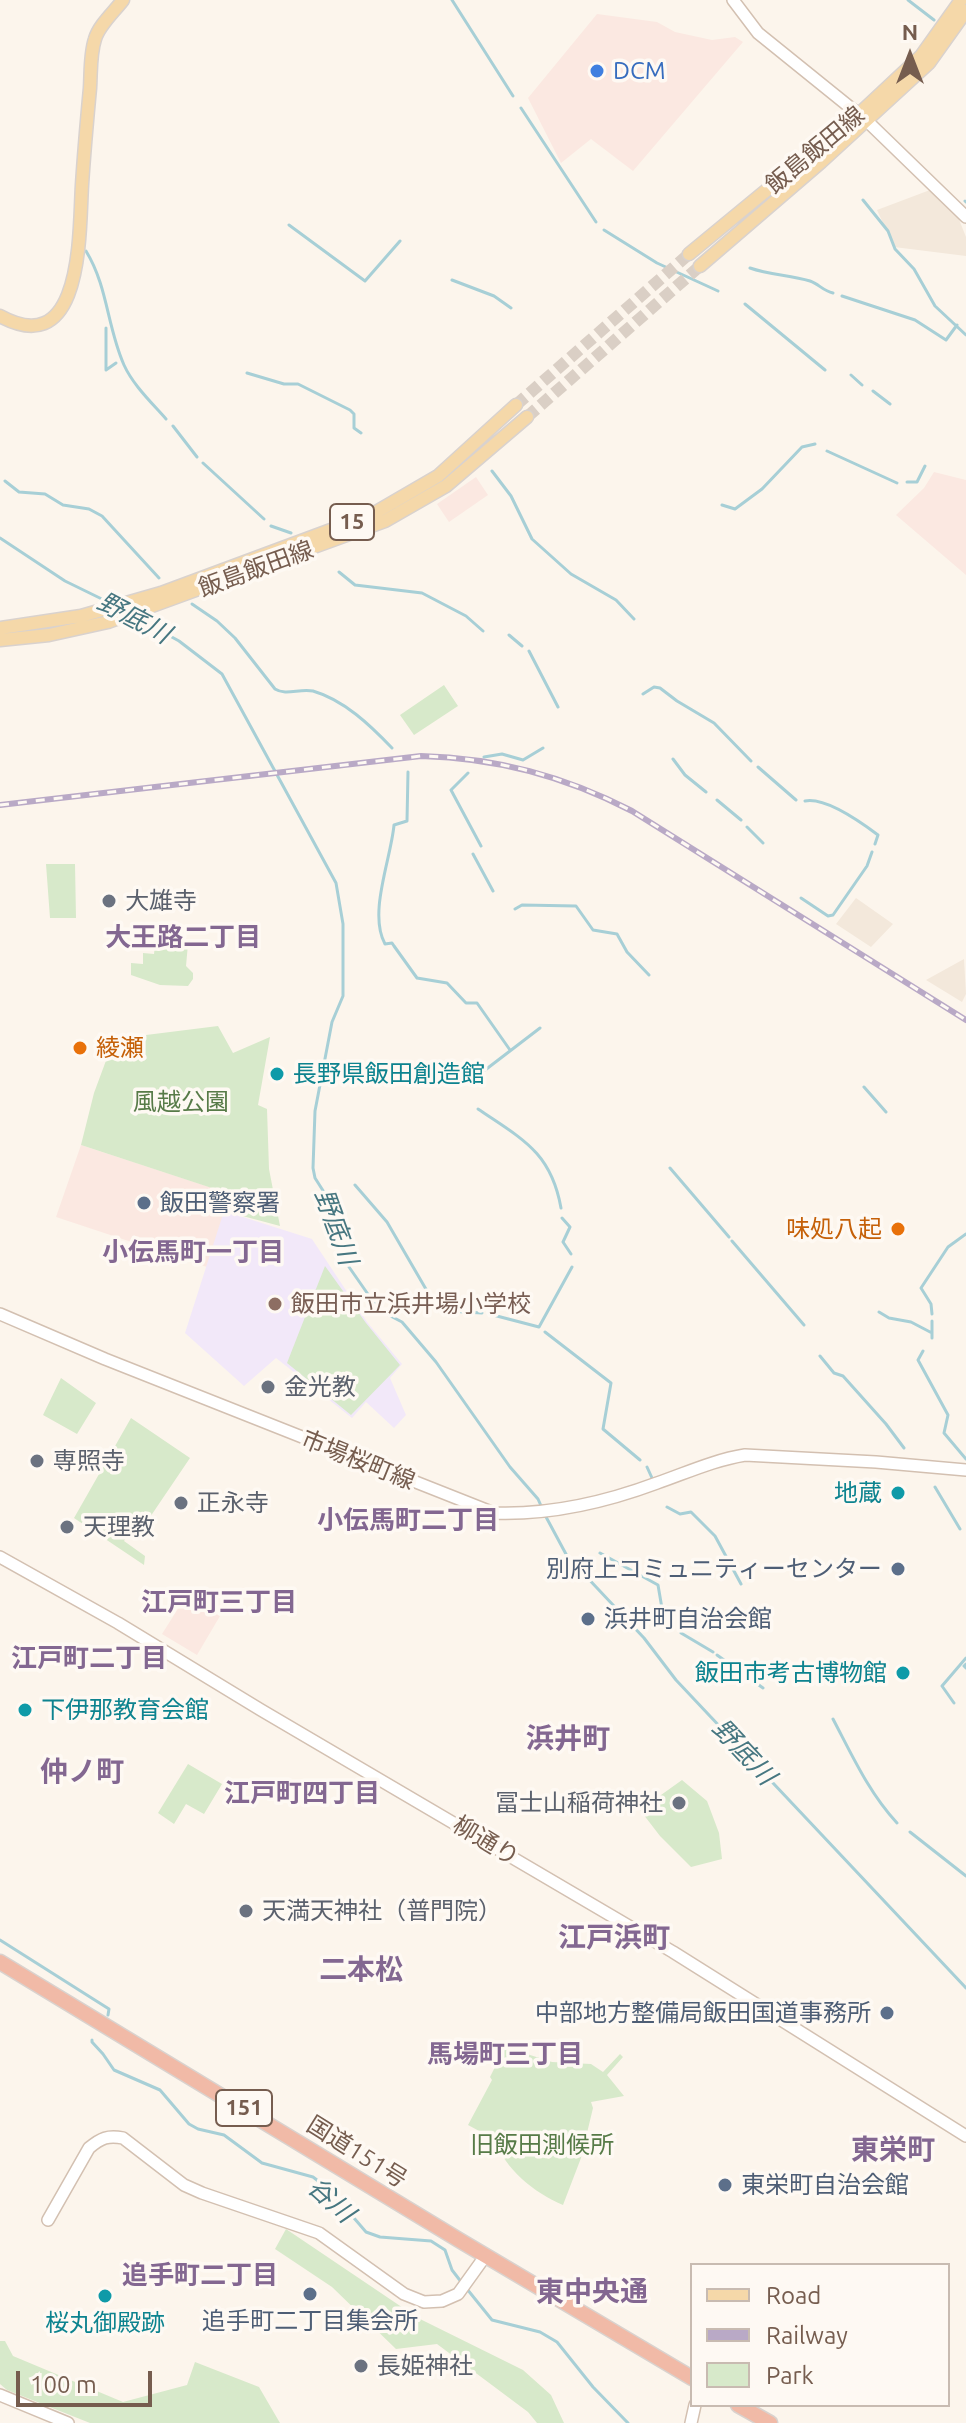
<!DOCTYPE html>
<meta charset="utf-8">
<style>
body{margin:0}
#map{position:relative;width:966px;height:2423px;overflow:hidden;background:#fcf5ec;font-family:Ubuntu,sans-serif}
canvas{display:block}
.legend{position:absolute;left:690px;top:2263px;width:260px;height:144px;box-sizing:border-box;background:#fef9f3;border:2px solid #c8bbb1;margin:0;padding:10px 14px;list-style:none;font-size:24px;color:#765d4f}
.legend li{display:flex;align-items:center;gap:16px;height:40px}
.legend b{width:40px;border:2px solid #c8bbb1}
.north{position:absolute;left:870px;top:16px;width:80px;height:80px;-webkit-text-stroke:6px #fef9f3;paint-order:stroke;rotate:0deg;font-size:22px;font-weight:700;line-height:32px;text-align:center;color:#765d4f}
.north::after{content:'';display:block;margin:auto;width:28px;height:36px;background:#765d4f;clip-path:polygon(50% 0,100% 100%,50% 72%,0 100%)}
.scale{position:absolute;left:16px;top:2371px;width:136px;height:36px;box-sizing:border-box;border:4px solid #765d4f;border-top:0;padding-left:10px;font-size:24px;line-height:28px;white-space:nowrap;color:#765d4f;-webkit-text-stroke:6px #fef9f3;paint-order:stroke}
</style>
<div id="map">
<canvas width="966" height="2423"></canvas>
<ul class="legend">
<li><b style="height:10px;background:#f5d8a9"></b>Road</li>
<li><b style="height:10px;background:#b9a9c6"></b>Railway</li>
<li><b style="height:22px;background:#d7e9ca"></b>Park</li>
</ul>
<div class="north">N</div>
<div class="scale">100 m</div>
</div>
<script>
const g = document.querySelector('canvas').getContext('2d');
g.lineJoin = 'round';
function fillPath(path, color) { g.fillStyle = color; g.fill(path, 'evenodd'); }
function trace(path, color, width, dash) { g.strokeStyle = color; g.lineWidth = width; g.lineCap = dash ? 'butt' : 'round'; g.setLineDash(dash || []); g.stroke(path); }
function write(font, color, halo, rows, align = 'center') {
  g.font = font + ' Ubuntu,"Noto Sans JP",sans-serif'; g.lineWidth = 7; g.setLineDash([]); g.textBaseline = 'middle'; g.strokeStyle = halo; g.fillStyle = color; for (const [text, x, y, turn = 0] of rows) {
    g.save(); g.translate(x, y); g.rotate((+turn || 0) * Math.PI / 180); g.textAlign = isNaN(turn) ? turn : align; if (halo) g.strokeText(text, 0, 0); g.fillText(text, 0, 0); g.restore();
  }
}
fillPath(new Path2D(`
 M 930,190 L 958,217 L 966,237 L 966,256 L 894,247 L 877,210 Z
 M 856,898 L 893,924 L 871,947 L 836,924 Z
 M 964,959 L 966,994 L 962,1002 L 926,980 Z`), '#f3e8db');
fillPath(new Path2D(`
 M 597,14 L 657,22 L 675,32 L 712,40 L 735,37 L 743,42 L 633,171 L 591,139 L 561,163 L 528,98 Z
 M 934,472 L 966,480 L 966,575 L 896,515 L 924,488 Z
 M 476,477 L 488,495 L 449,522 L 437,504 Z
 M 81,1145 L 231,1194 L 207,1267 L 56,1217 Z
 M 186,1596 L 220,1616 L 197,1655 L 162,1634 Z`), '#fbe8e1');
fillPath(new Path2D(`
 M 224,1211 L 312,1239 L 367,1322 L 402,1364 L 390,1378 L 406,1415 L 394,1428 L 366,1402 L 352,1418 L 276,1358 L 244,1386 L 185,1333 Z`), '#f2e8f9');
fillPath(new Path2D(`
 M 444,685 L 458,706 L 414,735 L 400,715 Z
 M 46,864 L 75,864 L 76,918 L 50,918 Z
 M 156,936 L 188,944 L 186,966 L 193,973 L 193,979 L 188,986 L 160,985 L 131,975 L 131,963 L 143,964 L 143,953 L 154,954 Z
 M 218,1026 L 233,1053 L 270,1037 L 258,1105 L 267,1109 L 269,1169 L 280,1226 L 224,1211 L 230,1194 L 81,1145 L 94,1093 L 114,1039 Z
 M 325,1266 L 366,1323 L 400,1365 L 351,1415 L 287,1363 Z
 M 61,1378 L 96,1403 L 77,1434 L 43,1415 Z
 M 131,1418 L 190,1458 L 144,1526 L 136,1522 L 124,1541 L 145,1556 L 144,1565 L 74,1518 Z
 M 188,1764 L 222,1784 L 204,1814 L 186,1804 L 174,1824 L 158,1813 Z
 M 682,1780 L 707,1801 L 719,1833 L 722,1859 L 691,1867 L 660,1836 L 640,1810 Z
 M 505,2047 L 552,2062 L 591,2064 L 603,2072 L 620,2054 L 623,2057 L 607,2075 L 624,2096 L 591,2102 L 593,2108 L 581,2158 L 563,2205 C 533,2192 506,2170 494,2139 L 468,2125 L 492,2080 L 490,2077 Z
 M 286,2229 L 418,2318 L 523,2370 L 551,2395 L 564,2423 L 537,2423 L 528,2412 L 437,2344 L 396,2349 L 332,2287 L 275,2249 Z
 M 0,2341 L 5,2341 L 13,2356 L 123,2402 L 187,2385 L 195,2362 L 259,2387 L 280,2423 L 90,2423 L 7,2390 L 0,2384 Z`), '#d7e9ca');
trace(new Path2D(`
 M 452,0 L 513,96
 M 908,0 L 934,20
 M 521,108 L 596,222
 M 863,200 L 888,231 L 895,249 L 914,269 L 935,306 L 966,335
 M 965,201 L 966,202
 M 289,225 L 365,281 L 400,241
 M 604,230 L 657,263 L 718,291
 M 86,251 C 108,287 107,327 124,365 C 133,385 152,403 166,419
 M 750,268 C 770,275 790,275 810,281 C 819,284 823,291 833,293
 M 452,280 L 494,296 L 511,308
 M 842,296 L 915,320 L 946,340 L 957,325
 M 745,304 L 825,370
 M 106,328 L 106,370 L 116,363
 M 247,373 L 284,384 L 298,384 L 350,410 L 354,414 L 354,428 L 361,433
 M 851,375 L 862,385
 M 873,391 L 890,404
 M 173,426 L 197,457
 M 827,451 L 897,483
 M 203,463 L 264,519
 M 492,471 L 511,496 L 532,539 L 571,574 L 616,600 L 634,619
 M 5,481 L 19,492 L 45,494 L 63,505 L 89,509 L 102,516 L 159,578
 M 907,482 L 917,482 L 925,466
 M 722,505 L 735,509 L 762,489 L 802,447 L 815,444
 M 271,526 L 291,533
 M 0,538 L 65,581 L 110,603
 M 339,572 L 355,585 L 422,593 L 466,616 L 483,631
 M 192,604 L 217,621 L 235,638 L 275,689 C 286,696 300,688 313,691 C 344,700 370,725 392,748
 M 134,616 L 179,641 L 222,674 L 336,883 L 343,924 L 343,996 L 332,1022 L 315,1111 L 313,1168 L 315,1178 L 329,1200 L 338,1233 L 348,1252 L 349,1267 L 379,1310 L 402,1322 L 436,1362 L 510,1467 L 538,1499 L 542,1508
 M 509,635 L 522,646
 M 529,651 L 558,707
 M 643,694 L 654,687 L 660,688 L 677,701 L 714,723 L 751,761
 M 484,757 L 502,754 L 523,760 L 543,748
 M 673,759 L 685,775 L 706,792
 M 480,762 L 483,762
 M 758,767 L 796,800
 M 408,772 L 407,821 L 394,825 C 391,859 368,913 385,944 L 392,943 L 394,946 L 417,978 L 447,983 L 466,1003 L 477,1003 L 510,1050
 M 468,773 L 451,790 L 481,846
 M 717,800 L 741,820
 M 805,801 C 825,797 862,823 878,835 L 875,844
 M 747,827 L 763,843
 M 473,854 L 493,891
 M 801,898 L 828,916 L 833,915 L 867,866 L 872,852
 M 515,909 L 522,905 L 576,906 L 593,930 L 617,934 L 627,952 L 649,975
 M 476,1077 L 540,1028
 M 864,1087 L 886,1112
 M 478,1109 C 522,1139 551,1152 561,1208
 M 670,1168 L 729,1237
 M 355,1185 L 387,1222 L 434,1303 L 448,1311 L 482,1313
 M 562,1218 L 570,1227 L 563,1242 L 571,1254
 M 732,1241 L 804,1325
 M 879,1312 L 889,1318 L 911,1322 L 932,1333
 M 932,1314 L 931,1304 L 921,1288 L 948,1247 L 966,1234
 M 493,1315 L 539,1327 L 572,1267
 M 932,1321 L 932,1338
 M 545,1332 L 611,1383 L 603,1429 L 640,1460
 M 923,1351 L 918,1360 L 948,1415 L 944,1433 L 966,1459
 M 820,1356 L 834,1373 L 843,1376 L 886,1424 L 904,1448
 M 647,1467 L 652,1478
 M 935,1487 L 960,1529
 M 667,1507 L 680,1514 L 691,1512 L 715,1536 L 741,1584
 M 545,1515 L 567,1556 L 644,1638 L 676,1680 L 966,1988
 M 600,1553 L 658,1585 L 665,1626
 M 681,1633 L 713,1652
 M 717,1655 L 763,1688
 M 966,1664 L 964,1666 L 966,1668
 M 954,1703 L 942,1686 L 966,1658
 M 833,1719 C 852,1755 869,1793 897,1823
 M 910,1832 L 966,1876
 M 0,1940 L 109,2009 L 108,2015
 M 92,2040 L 92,2042 L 103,2054 L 114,2070 L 160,2090 L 189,2124 L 198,2129 L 224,2135 L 262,2163 L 313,2177 L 330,2190 L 366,2232 L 380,2237 L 431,2241 L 445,2250 L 452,2270 L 462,2283
 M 467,2289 L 492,2320 L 540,2332 L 557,2342 L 593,2387 L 628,2423`), '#a7cfd6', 3);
trace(new Path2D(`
 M 516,405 L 689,254
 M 527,417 L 700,266`), '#dacfc5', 12, [12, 6]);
const secondary = new Path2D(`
 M 733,0 L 758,33 L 867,121 L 966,217
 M 0,1314 L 105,1359 L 494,1513 C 548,1515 606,1502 657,1483 C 686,1473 714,1460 745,1455 L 876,1462 L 966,1470
 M 0,1557 L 118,1623 L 261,1710 L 673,1952 L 966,2136
 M 48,2220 L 89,2148 C 101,2138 108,2135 123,2138 L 184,2185 L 202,2193 L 319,2233 L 404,2294 L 424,2302 L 442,2301 L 458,2294 L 486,2255
 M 0,2395 L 68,2423
 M 691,2423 L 695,2405`);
const primary = new Path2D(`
 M 689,254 L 859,114 L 921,56 L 961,0
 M 700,266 L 821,162 L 929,63 L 966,11
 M 0,316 C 84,362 79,231 82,185 C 84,153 87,120 90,88 C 91,72 90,54 95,39 C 99,25 114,12 123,0
 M 0,628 L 81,616 L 161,593 L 371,515 L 438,476 L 516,405
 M 0,640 L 49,635 L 108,622 L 385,521 L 446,486 L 527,417`);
const highway = new Path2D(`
 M 0,1962 L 459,2240 L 692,2378
 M 738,2405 L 770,2423`);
trace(secondary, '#d3c0b1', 14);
trace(primary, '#d9d2ce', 15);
trace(highway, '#d9d2ce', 17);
trace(secondary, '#fff', 11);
trace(primary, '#f5d8a9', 12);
trace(highway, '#f1baa7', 14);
const rail = new Path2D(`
 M 0,805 L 421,756 C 497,758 564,776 632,811 L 966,1020`);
trace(rail, '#b9a9c6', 6);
trace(rail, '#fef9f3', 3, [9]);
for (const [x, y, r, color] of [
 [597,71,8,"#3f7fe0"],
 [109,901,8,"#6b7280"],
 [80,1048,8,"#e8710a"],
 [277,1074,8,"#0f9aa8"],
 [144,1203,8,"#5c6f8a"],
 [898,1229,8,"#e8710a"],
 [275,1304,8,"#8d6e63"],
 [268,1387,8,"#6b7280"],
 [37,1461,8,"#6b7280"],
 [898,1493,8,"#0f9aa8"],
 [181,1503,8,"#6b7280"],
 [67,1527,8,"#6b7280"],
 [898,1569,8,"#5c6f8a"],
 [588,1619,8,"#5c6f8a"],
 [903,1673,8,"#0f9aa8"],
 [25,1710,8,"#0f9aa8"],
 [679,1803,8,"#6b7280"],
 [246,1911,8,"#6b7280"],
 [887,2013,8,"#5c6f8a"],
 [725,2185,8,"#5c6f8a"],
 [310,2294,8,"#5c6f8a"],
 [105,2296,8,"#0f9aa8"],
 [361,2366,8,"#6b7280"]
]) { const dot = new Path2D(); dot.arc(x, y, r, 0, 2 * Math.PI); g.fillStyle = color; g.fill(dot); trace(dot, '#fef9f3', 3); }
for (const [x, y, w] of [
 [352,522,44],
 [244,2108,56]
]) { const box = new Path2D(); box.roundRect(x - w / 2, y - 18, w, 36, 6); g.fillStyle = '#fef9f3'; g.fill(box); trace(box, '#765d4f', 2); }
write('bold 22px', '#765d4f', null, [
 ["15",352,522],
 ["151",244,2108]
]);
write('24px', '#366cbe', '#fef9f3', [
 ["DCM",613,71]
], 'left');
write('24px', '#765d4f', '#fef9f3', [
 ["飯島飯田線",815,150,-40],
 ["飯島飯田線",256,569,-20],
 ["市場桜町線",358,1460,22],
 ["柳通り",486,1841,31],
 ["国道151号",357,2152,32]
]);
write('24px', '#5b616d', '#fef9f3', [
 ["大雄寺",125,901],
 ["金光教",284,1387],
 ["専照寺",53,1461],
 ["正永寺",197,1503],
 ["天理教",83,1527],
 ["冨士山稲荷神社",663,1803,"right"],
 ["天満天神社（普門院）",262,1911],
 ["長姫神社",377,2366]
], 'left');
write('24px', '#c56008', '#fef9f3', [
 ["綾瀬",96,1048],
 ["味処八起",882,1229,"right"]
], 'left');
write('24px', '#0d838f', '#fef9f3', [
 ["長野県飯田創造館",293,1074],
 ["地蔵",882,1493,"right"],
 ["飯田市考古博物館",887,1673,"right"],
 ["下伊那教育会館",41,1710],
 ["桜丸御殿跡",105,2323,"center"]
], 'left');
write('24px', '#577b48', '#fef9f3', [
 ["風越公園",181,1102],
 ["旧飯田測候所",542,2145]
]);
write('24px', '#4e5e75', '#fef9f3', [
 ["飯田警察署",160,1203],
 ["別府上コミュニティーセンター",882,1569,"right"],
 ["浜井町自治会館",604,1619],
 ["中部地方整備局飯田国道事務所",871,2013,"right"],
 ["東栄町自治会館",741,2185],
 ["追手町二丁目集会所",310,2321,"center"]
], 'left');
write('24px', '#785e54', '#fef9f3', [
 ["飯田市立浜井場小学校",291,1304]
], 'left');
write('italic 26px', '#477781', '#fef9f3', [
 ["野底川",134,618,28],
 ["野底川",336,1227,70],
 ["野底川",744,1752,47],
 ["谷川",331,2200,42]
]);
write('bold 26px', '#836791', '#fef9f3', [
 ["大王路二丁目",183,937],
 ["小伝馬町一丁目",193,1252],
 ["小伝馬町二丁目",408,1520],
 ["江戸町三丁目",219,1602],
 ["江戸町二丁目",89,1658],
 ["江戸町四丁目",302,1793],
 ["馬場町三丁目",505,2054],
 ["追手町二丁目",200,2275]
]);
write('bold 28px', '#836791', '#fef9f3', [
 ["浜井町",568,1739],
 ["仲ノ町",82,1772],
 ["江戸浜町",614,1938],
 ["二本松",361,1970],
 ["東栄町",893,2150],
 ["東中央通",592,2292]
]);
</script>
